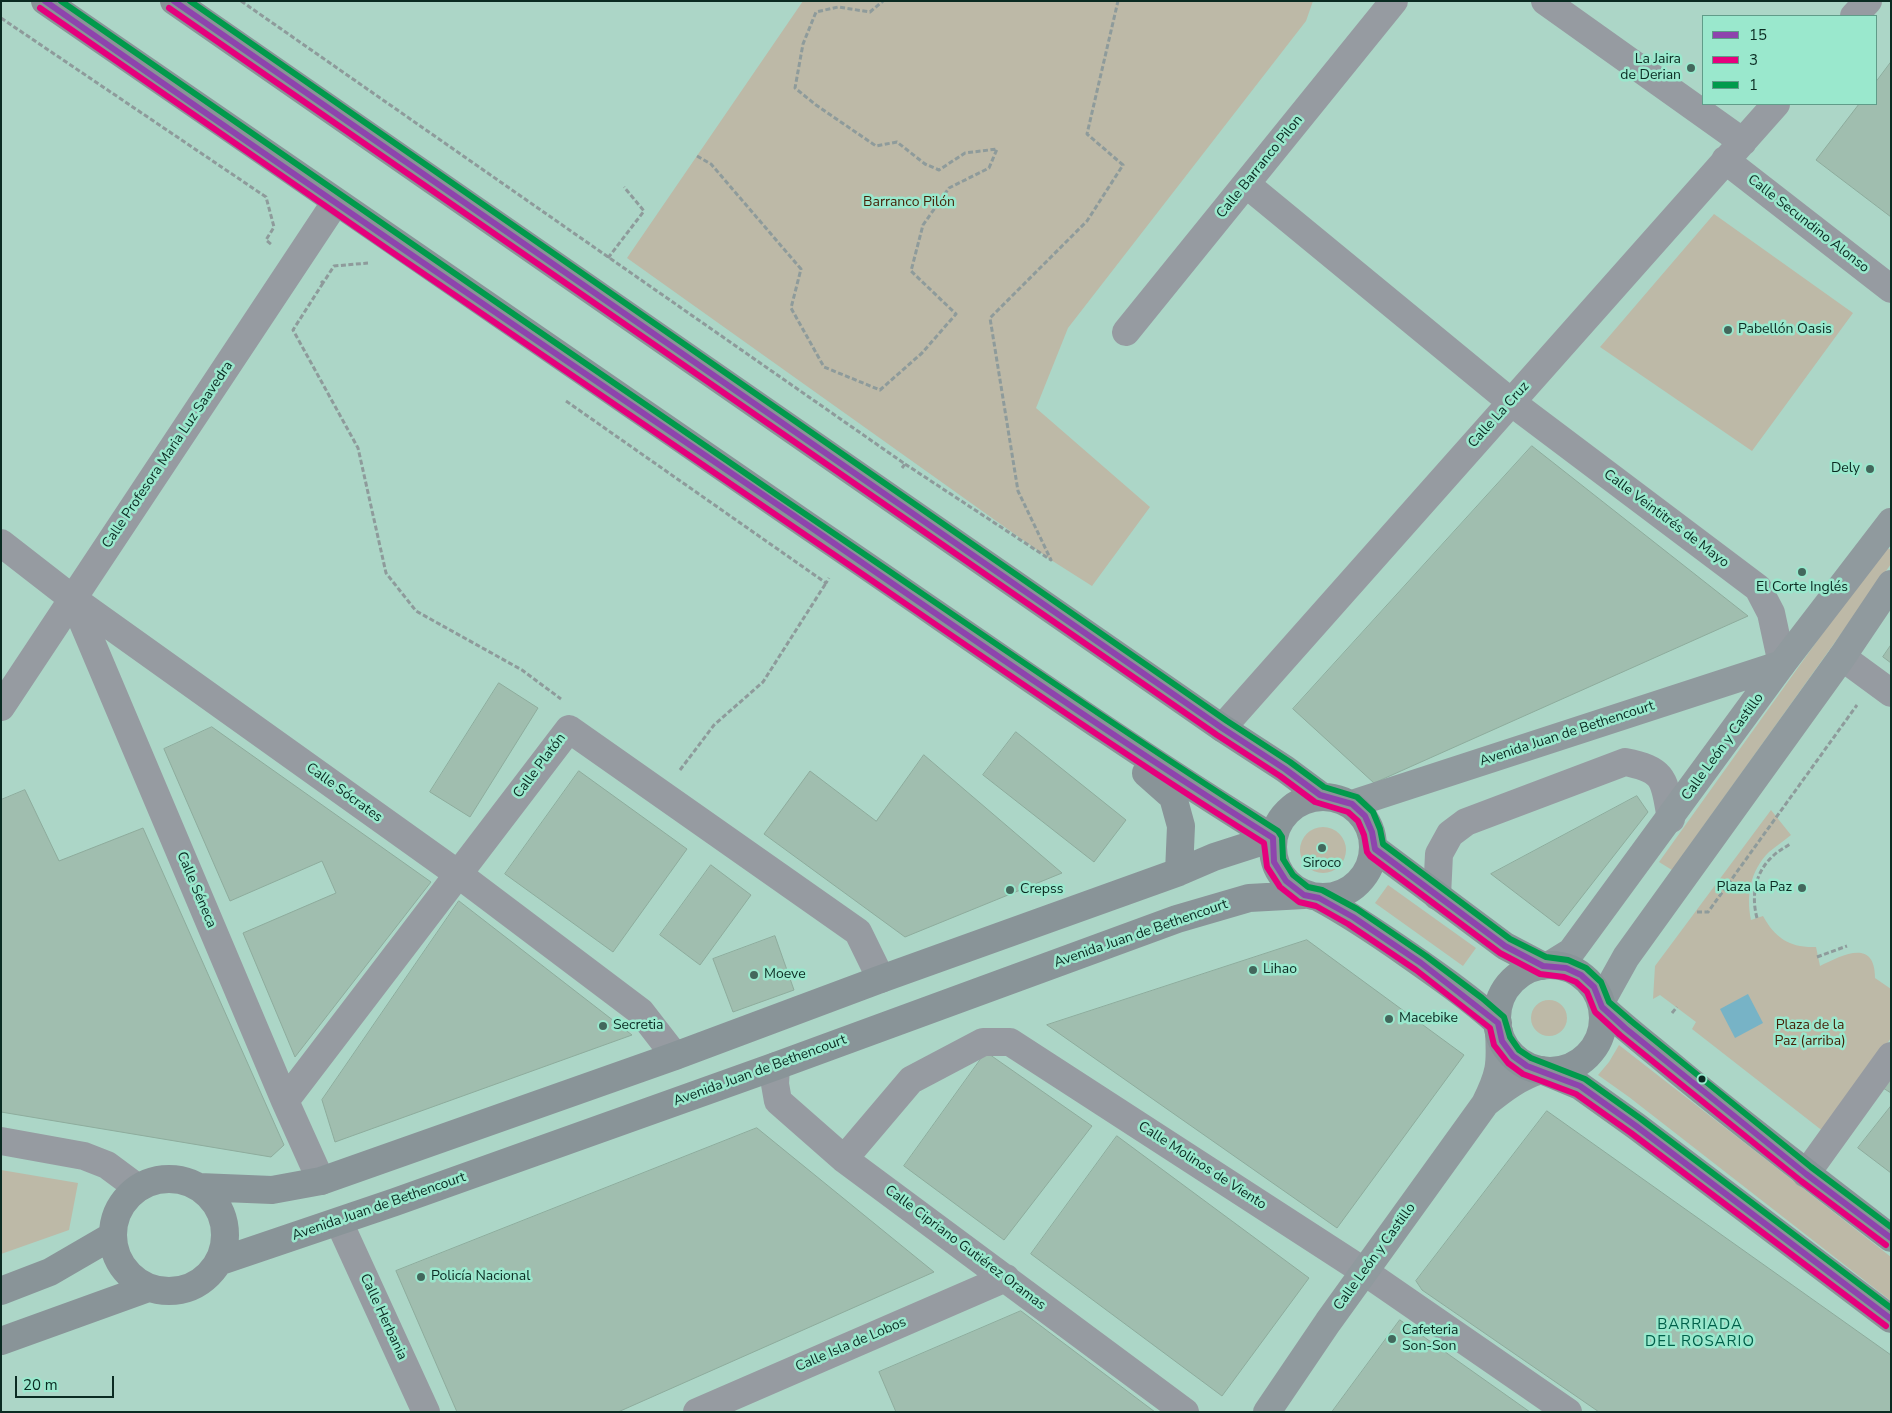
<!DOCTYPE html>
<meta charset="utf-8">
<style>
body{margin:0}
#map{position:relative;width:1892px;height:1413px;overflow:hidden;background:#acd6c7;font-family:"Nunito Sans",sans-serif}
canvas{display:block}
.frame{position:absolute;inset:0;border:2px solid #0a2b22;pointer-events:none}
.legend{position:absolute;left:1702px;top:15px;width:175px;height:90px;box-sizing:border-box;background:#9ae8cd;border:1px solid #609c89;margin:0;padding:6px 9px;list-style:none;font-size:15px;color:#0a2b22}
.legend li{display:flex;align-items:center;gap:10px;height:25px}
.legend b{width:25px;border:1px solid #609c89}
.scale{position:absolute;left:15px;top:1376px;width:99px;height:22px;box-sizing:border-box;border:2px solid #0a2b22;border-top:0;padding-left:6px;font-size:15px;line-height:18px;white-space:nowrap;color:#0a2b22;-webkit-text-stroke:4px #9ae8cd;paint-order:stroke}
</style>
<div id="map">
<canvas width="1892" height="1413"></canvas>
<div class="frame"></div>
<ul class="legend">
<li><b style="height:6px;background:#8e44ad"></b>15</li>
<li><b style="height:6px;background:#e5007d"></b>3</li>
<li><b style="height:6px;background:#019a4c"></b>1</li>
</ul>
<div class="scale">20 m</div>
</div>
<script>
const g = document.querySelector('canvas').getContext('2d');
g.lineJoin = 'round';
function fillPath(path, color) { g.fillStyle = color; g.fill(path, 'evenodd'); }
function trace(path, color, width, dash) { g.strokeStyle = color; g.lineWidth = width; g.lineCap = dash ? 'butt' : 'round'; g.setLineDash(dash || []); g.stroke(path); }
function write(font, color, halo, rows, align = 'center') {
  g.font = font + ' "Nunito Sans",sans-serif'; g.lineWidth = 5; g.setLineDash([]); g.textBaseline = 'middle'; g.strokeStyle = halo; g.fillStyle = color; for (const [text, x, y, turn = 0] of rows) {
    g.save(); g.translate(x, y); g.rotate((+turn || 0) * Math.PI / 180); g.textAlign = isNaN(turn) ? turn : align; if (halo) g.strokeText(text, 0, 0); g.fillText(text, 0, 0); g.restore();
  }
}
fillPath(new Path2D(`
 M 803,1 L 1313,1 L 1306,21 L 1068,328 L 1036,408 L 1150,507 L 1092,586 L 1051,560 L 627,258 Z
 M 1714,214 L 1853,313 L 1752,451 L 1600,347 Z
 M 1885,546 L 1891,550 L 1891,564 L 1672,870 L 1659,862 Z
 M 1771,810 L 1791,835 C 1784,841 1776,846 1769,852 C 1750,871 1746,895 1751,920 L 1763,916 C 1775,938 1790,948 1816,947 L 1820,966 C 1841,956 1875,937 1875,978 L 1891,989 L 1891,1038 L 1824,1132 L 1692,1029 L 1696,1022 L 1660,995 L 1653,999 L 1655,966 Z
 M1300 850a23 23 0 1 1 46 0a23 23 0 1 1-46 0Z
 M 1388,885 L 1476,948 L 1463,966 L 1375,903 Z
 M1531 1018a18 18 0 1 1 36 0a18 18 0 1 1-36 0Z
 M 1619,1045 L 1891,1257 L 1891,1301 L 1629,1097 L 1598,1075 L 1609,1062 Z
 M 1,1170 L 78,1183 L 69,1230 L 1,1254 Z`), '#bdb9a7');
fillPath(new Path2D(`
 M 1748,994 L 1763,1023 L 1735,1038 L 1720,1009 Z`), '#77b3c6');
const building = new Path2D(`
 M 1891,62 L 1891,217 L 1816,160 L 1859,104 L 1876,104 L 1876,82 Z
 M 1532,446 L 1748,616 L 1374,783 L 1293,709 Z
 M 1891,645 L 1891,663 L 1883,657 Z
 M 499,683 L 538,708 L 470,817 L 430,792 Z
 M 212,727 L 431,882 L 295,1057 L 243,933 L 336,893 L 322,861 L 230,901 L 164,749 Z
 M 1016,732 L 1126,820 L 1094,862 L 983,775 Z
 M 924,755 L 1062,873 L 905,937 L 764,834 L 810,771 L 876,821 Z
 M 579,771 L 687,849 L 613,952 L 505,874 Z
 M 25,790 L 59,861 L 143,828 L 284,1145 L 271,1157 L 1,1112 L 1,800 Z
 M 1637,796 L 1648,812 L 1559,926 L 1491,874 Z
 M 711,865 L 751,895 L 700,965 L 660,935 Z
 M 459,901 L 632,1035 L 335,1142 L 322,1100 Z
 M 775,936 L 794,990 L 733,1012 L 713,959 Z
 M 1307,940 L 1464,1055 L 1337,1228 L 1047,1025 Z
 M 986,1052 L 1092,1126 L 1004,1240 L 904,1166 Z
 M 1891,1078 L 1891,1093 L 1883,1088 Z
 M 1891,1106 L 1891,1173 L 1858,1148 Z
 M 1547,1111 L 1891,1355 L 1891,1412 L 1599,1412 L 1422,1290 L 1416,1281 Z
 M 757,1128 L 934,1272 L 618,1412 L 457,1412 L 396,1271 Z
 M 1117,1136 L 1309,1278 L 1222,1396 L 1031,1254 Z
 M 1021,1311 L 1155,1412 L 896,1412 L 879,1372 Z
 M 1400,1320 L 1530,1412 L 1332,1412 Z`);
fillPath(building, '#a0beaf');
trace(building, '#8dab9c', 1);
trace(new Path2D(`
 M 241,1 L 905,464 L 902,468
 M 1,18 L 266,197 L 274,227 L 266,240 L 272,245
 M 697,156 L 711,164 L 801,269 L 791,308 L 824,367 L 880,390 L 922,353 L 956,314 L 911,271 L 923,225 L 949,188 L 989,168 L 997,149 L 965,153 L 939,170 L 925,164 L 897,142 L 876,146 L 816,105 L 795,88 L 803,44 L 816,12 L 838,7 L 870,12 L 883,1
 M 608,258 L 644,211 L 624,187
 M 321,281 L 323,283 L 334,266 L 368,263
 M 323,283 L 293,330 L 358,448 L 386,573 L 416,611 L 522,670 L 561,699
 M 566,401 L 826,583 L 829,578
 M 905,464 L 1051,560 L 1018,491 L 990,318 L 1087,221 L 1123,165 L 1087,134 L 1118,1
 M 680,770 L 714,725 L 763,682 L 826,583
 M 1697,912 L 1708,912 L 1857,705
 M 1757,918 C 1751,896 1755,872 1773,856 C 1778,851 1784,848 1790,844
 M 1817,957 L 1847,946
 M 1672,1013 L 1677,1007`), '#8e9b9b', 3, [5, 2.5]);
trace(new Path2D(`
 M 1545,1 L 1743,142
 M 1854,16 L 1868,1
 M 1725,160 L 1891,289
 M 1246,184 L 1511,402 L 1758,588 L 1771,613 L 1782,664
 M 1126,332 L 1394,1
 M 1,543 L 73,599 L 458,874 L 641,1012 L 675,1056
 M 73,599 L 285,1101 L 321,1181
 M 1842,657 L 1891,693
 M 1,707 L 335,203
 M 1222,728 L 1776,104
 M 1437,896 L 1439,854 L 1450,834 L 1466,822 L 1625,762 C 1667,770 1664,781 1671,819
 M 776,1066 L 775,1084 L 778,1101 L 844,1159 L 1185,1412
 M 285,1101 L 569,729 L 858,932 L 881,979
 M 1,1141 L 84,1156 L 107,1165 L 138,1188
 M 844,1159 L 911,1080 L 983,1042 L 1010,1042 L 1365,1272 L 1568,1412
 M 1806,1174 L 1891,1056
 M 339,1222 L 426,1412
 M 697,1412 L 1006,1278`), '#969ba1', 28);
trace(new Path2D(`
 M 1352,804 L 1782,664
 M 1550,965 L 1571,952 L 1782,664 L 1891,522
 M 1601,1002 L 1626,957 L 1842,657 L 1891,584
 M 1486,1103 C 1503,1089 1519,1077 1541,1070
 M 1267,1412 L 1328,1322 L 1485,1104 C 1500,1074 1501,1065 1499,1032`), '#909a9e', 28);
trace(new Path2D(`
 M 45,1 C 298,178 553,352 808,526 C 963,631 1114,740 1273,838
 M 174,1 L 1222,728 L 1285,769 L 1320,795
 M 1146,773 L 1173,797 L 1181,826 L 1179,872
 M1273 847a50 50 0 1 1 100 0a50 50 0 1 1-100 0Z
 M 1375,849 L 1505,946 L 1543,966
 M 1319,898 C 1351,915 1380,935 1410,956 C 1440,977 1470,998 1498,1023
 M1497 1018a53 53 0 1 1 106 0a53 53 0 1 1-106 0Z
 M 1602,1007 C 1626,1029 1652,1049 1678,1071 C 1747,1128 1819,1183 1891,1238
 M 1544,1071 L 1580,1086 L 1636,1126 L 1891,1319
 M113 1235a56 56 0 1 1 112 0a56 56 0 1 1-112 0Z
 M 199,1187 L 272,1190 L 321,1181 L 675,1056 L 881,979 L 1179,872 L 1214,857 L 1273,838
 M 218,1262 L 395,1202 L 776,1066 L 1177,919 L 1249,898 L 1304,895
 M 1,1291 L 50,1272 L 112,1236
 M 1,1341 L 148,1288`), '#899498', 28);
trace(new Path2D(`
 M 45,1 C 292,174 541,344 790,513 C 950,623 1109,735 1273,838 L 1274,862 L 1286,881 L 1304,895 L 1319,898 L 1353,917 L 1421,963 L 1498,1023 L 1502,1041 L 1513,1056 L 1527,1066 L 1580,1086 L 1636,1126 L 1891,1319
 M 174,1 L 1222,728 L 1285,769 L 1320,795 L 1352,804 L 1365,816 L 1372,832 L 1375,849 L 1505,946 L 1543,966 L 1566,968 L 1581,975 L 1594,987 L 1602,1007 L 1625,1028 L 1806,1174 L 1891,1238`), '#8e44ad', 6);
trace(new Path2D(`
 M 40,8 C 286,180 534,350 782,519 C 942,628 1100,740 1264,843 L 1267,867 L 1280,887 L 1299,902 L 1316,906 L 1348,924 L 1416,970 L 1490,1028 L 1494,1045 L 1508,1063 L 1523,1074 L 1576,1094 L 1631,1133 L 1886,1326
 M 169,8 L 1217,735 L 1280,776 L 1315,802 L 1348,812 L 1358,821 L 1364,835 L 1367,852 L 1370,856 L 1500,953 L 1540,974 L 1564,977 L 1576,982 L 1587,992 L 1595,1012 L 1620,1035 L 1801,1181 L 1886,1245`), '#e5007d', 6);
trace(new Path2D(`
 M 61,1 C 300,168 540,332 780,497 C 946,609 1110,724 1278,831 L 1282,837 L 1283,859 L 1293,875 L 1308,887 L 1322,890 L 1357,909 L 1426,956 L 1482,998 L 1504,1017 L 1510,1037 L 1519,1050 L 1531,1058 L 1585,1079 L 1641,1119 L 1891,1308
 M 190,1 L 1227,721 L 1290,762 L 1324,787 L 1357,797 L 1373,812 L 1380,829 L 1383,844 L 1510,939 L 1546,957 L 1568,960 L 1586,968 L 1601,982 L 1609,1002 L 1631,1021 L 1811,1167 L 1891,1227`), '#019a4c', 6);
for (const [x, y, r, color] of [
 [1691,68,5,"#43675c"],
 [1728,330,5,"#43675c"],
 [1870,469,5,"#43675c"],
 [1802,572,5,"#43675c"],
 [1322,848,5,"#43675c"],
 [1802,888,5,"#43675c"],
 [1010,890,5,"#43675c"],
 [1253,970,5,"#43675c"],
 [754,975,5,"#43675c"],
 [1389,1019,5,"#43675c"],
 [603,1026,5,"#43675c"],
 [1702,1079,4.5,"#0a2b22"],
 [421,1277,5,"#43675c"],
 [1392,1339,5,"#43675c"]
]) { const dot = new Path2D(); dot.arc(x, y, r, 0, 2 * Math.PI); g.fillStyle = color; g.fill(dot); trace(dot, '#9ae8cd', 2); }
write('14px', '#0a2b22', '#9ae8cd', [
 ["La Jaira",1681,60,"right"],
 ["de Derian",1681,76,"right"],
 ["Pabellón Oasis",1738,330],
 ["Dely",1860,469,"right"],
 ["El Corte Inglés",1802,588,"center"],
 ["Siroco",1322,864,"center"],
 ["Plaza la Paz",1792,888,"right"],
 ["Crepss",1020,890],
 ["Lihao",1263,970],
 ["Moeve",764,975],
 ["Macebike",1399,1019],
 ["Secretia",613,1026],
 ["Policía Nacional",431,1277],
 ["Cafeteria",1402,1331],
 ["Son-Son",1402,1347]
], 'left');
write('14px', '#0a2b22', '#9ae8cd', [
 ["Calle Barranco Pilon",1260,167,-51],
 ["Calle Secundino Alonso",1808,224,38],
 ["Calle La Cruz",1499,415,-48],
 ["Calle Profesora Maria Luz Saavedra",168,455,-56],
 ["Calle Veintitrés de Mayo",1666,519,37],
 ["Avenida Juan de Bethencourt",1567,734,-18],
 ["Calle León y Castillo",1723,747,-54],
 ["Calle Platón",540,766,-53],
 ["Calle Sócrates",344,793,36],
 ["Calle Séneca",196,890,67],
 ["Avenida Juan de Bethencourt",1141,934,-19],
 ["Avenida Juan de Bethencourt",760,1071,-20],
 ["Calle Molinos de Viento",1202,1166,33],
 ["Avenida Juan de Bethencourt",379,1207,-19],
 ["Calle Cipriano Gutiérez Oramas",965,1248,37],
 ["Calle León y Castillo",1375,1257,-54],
 ["Calle Herbania",383,1317,65],
 ["Calle Isla de Lobos",851,1345,-23]
]);
write('14px', '#451f06', '#9ae8cd', [
 ["Barranco Pilón",909,203],
 ["Plaza de la",1810,1026],
 ["Paz (arriba)",1810,1042]
]);
g.letterSpacing = '1px';
write('15px', '#00604a', '#9ae8cd', [
 ["BARRIADA",1700,1325],
 ["DEL ROSARIO",1700,1342]
]);
g.letterSpacing = '0px';
</script>
